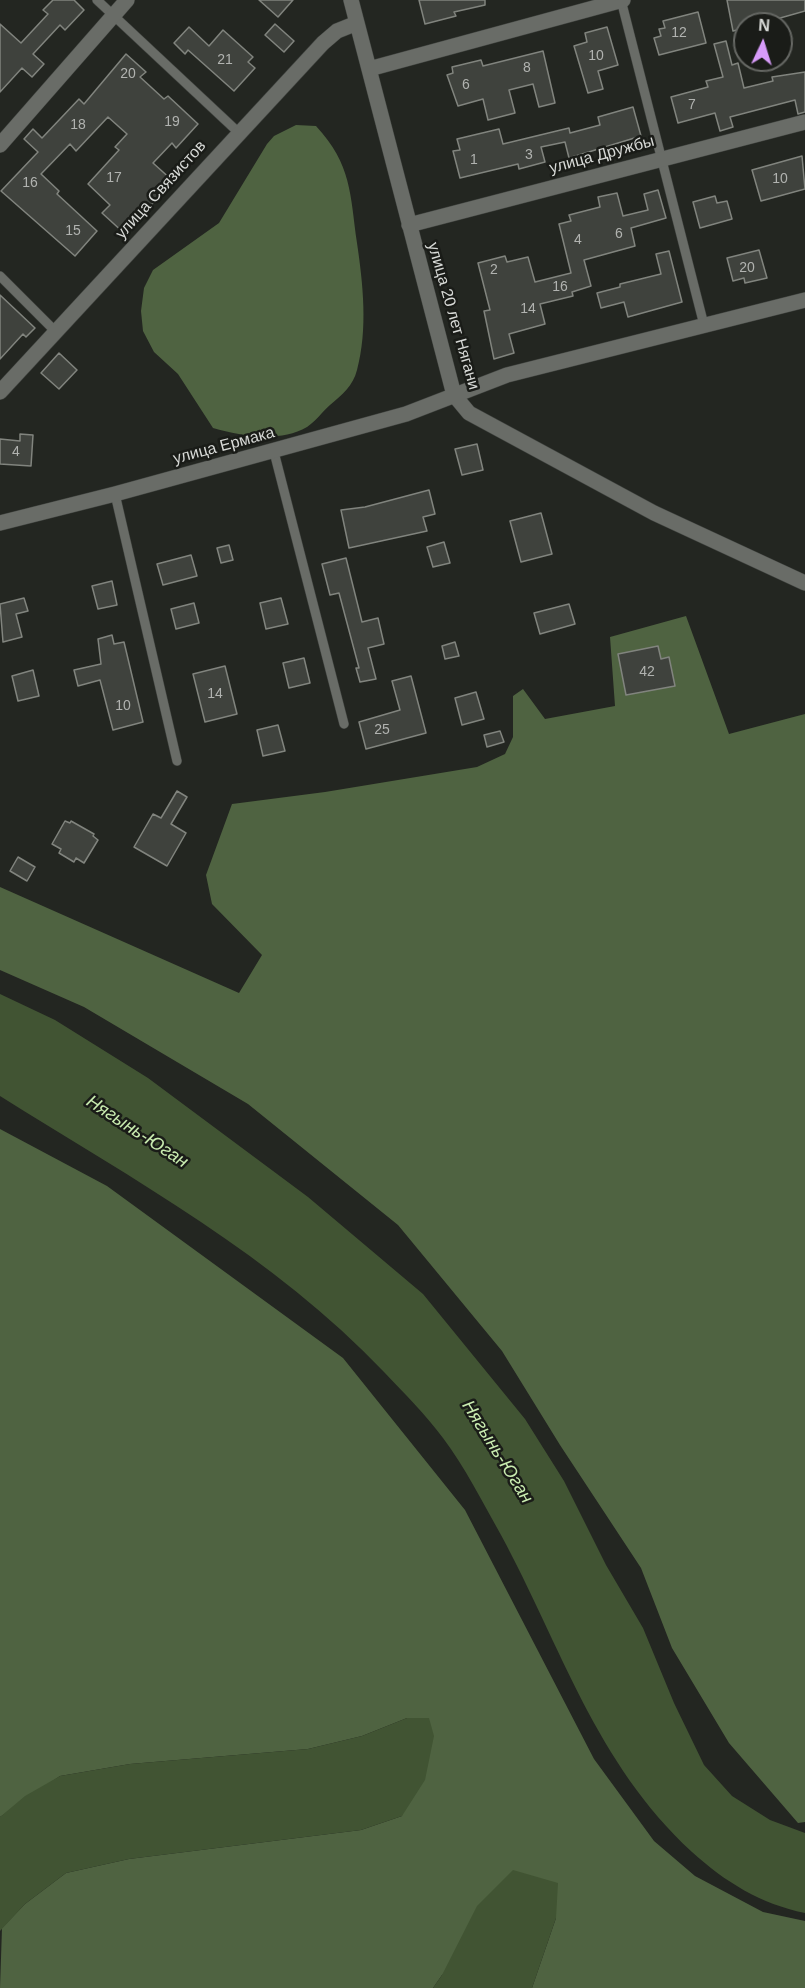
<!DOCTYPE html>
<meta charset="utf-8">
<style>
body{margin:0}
#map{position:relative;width:805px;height:1988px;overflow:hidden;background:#232621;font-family:Helvetica,sans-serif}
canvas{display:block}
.north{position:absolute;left:733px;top:12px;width:60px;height:60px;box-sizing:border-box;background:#1a1c18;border:2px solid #666864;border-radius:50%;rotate:4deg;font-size:16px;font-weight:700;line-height:24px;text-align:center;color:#d7d9d6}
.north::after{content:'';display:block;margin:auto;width:21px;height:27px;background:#d79bf9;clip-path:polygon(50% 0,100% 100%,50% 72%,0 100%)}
</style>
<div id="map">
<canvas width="805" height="1988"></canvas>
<div class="north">N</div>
</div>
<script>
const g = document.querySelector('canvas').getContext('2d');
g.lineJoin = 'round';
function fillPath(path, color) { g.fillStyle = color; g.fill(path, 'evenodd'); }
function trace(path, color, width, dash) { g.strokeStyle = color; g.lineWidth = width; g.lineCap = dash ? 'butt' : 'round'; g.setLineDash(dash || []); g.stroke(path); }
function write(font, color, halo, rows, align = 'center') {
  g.font = font + ' Helvetica,sans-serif'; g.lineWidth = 5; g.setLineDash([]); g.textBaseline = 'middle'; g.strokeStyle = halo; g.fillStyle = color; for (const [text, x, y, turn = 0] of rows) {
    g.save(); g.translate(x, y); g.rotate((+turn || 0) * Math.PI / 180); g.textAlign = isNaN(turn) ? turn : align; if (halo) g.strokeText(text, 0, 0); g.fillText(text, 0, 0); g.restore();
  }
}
fillPath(new Path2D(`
 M 296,125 L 316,126 C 352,165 350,194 357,243 C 363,284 368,329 357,370 C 353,386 342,395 330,405 C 323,411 315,422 307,427 C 279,443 242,436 213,428 L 178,374 L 154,352 L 143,331 L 141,311 L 144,288 L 153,270 L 219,223 L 267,144 L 274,136 Z
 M 686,616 L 729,734 L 805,714 L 805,1822 L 798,1823 L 729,1743 L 672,1648 L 641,1568 L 560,1445 L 502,1351 L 398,1225 L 248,1104 L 84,1007 L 0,970 L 0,887 L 239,993 L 262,955 L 212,904 L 206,875 L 232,804 L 325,792 L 477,767 L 505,754 L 513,737 L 513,696 L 523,689 L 545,719 L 615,706 L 610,637 Z
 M 0,1129 L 107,1186 L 343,1358 L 465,1510 L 594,1759 L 654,1841 L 695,1876 L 763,1912 L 805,1921 L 805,1988 L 532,1988 L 556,1918 L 442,1975 L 433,1988 L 0,1988 L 2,1928 L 25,1904 L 66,1873 L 129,1859 L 361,1830 L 402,1816 L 407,1718 L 362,1736 L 308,1749 L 130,1764 L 60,1776 L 0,1817 Z`), '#4f6341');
fillPath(new Path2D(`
 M 0,994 L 55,1020 L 148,1078 L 308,1197 L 423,1294 L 525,1419 L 564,1481 L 606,1565 L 643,1628 L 674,1703 L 704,1765 L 732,1796 L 770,1820 L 805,1833 L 805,1913 C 761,1904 725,1882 692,1852 C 595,1762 562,1648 501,1535 C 483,1503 465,1467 443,1438 C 426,1415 404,1393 384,1372 C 274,1256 134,1180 0,1096 Z
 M 407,1718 L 429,1718 L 434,1736 L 425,1780 L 402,1816 L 361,1830 L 129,1859 L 66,1873 L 25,1904 L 0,1931 L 0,1817 L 25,1796 L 60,1776 L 130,1764 L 308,1749 L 362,1736 Z
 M 513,1870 L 558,1883 L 556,1918 L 532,1988 L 433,1988 L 442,1975 L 477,1906 Z`), '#415433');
const building = new Path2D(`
 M 53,0 L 74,0 L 84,10 L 65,30 L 60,25 L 33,54 L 44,64 L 32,77 L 22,68 L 0,92 L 0,24 L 21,43 L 48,14 L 43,10 Z
 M 259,0 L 293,0 L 278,17 Z
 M 419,0 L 485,0 L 485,5 L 454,12 L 456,16 L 425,24 Z
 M 727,0 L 805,0 L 805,11 L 759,24 L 745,24 L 745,28 L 733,31 Z
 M 698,12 L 706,43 L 659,55 L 654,38 L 661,36 L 659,29 L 665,28 L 663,21 Z
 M 275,24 L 294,41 L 284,52 L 265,35 Z
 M 189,27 L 209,46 L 223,30 L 253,57 L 248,62 L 255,68 L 234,91 L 188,50 L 185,54 L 174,43 Z
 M 607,27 L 618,65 L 598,71 L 603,89 L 588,93 L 574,46 L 587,42 L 585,33 Z
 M 726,41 L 732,65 L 738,63 L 744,88 L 773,81 L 772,77 L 805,72 L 805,112 L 798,114 L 795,100 L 730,117 L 733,127 L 720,131 L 715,113 L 678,123 L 671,97 L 708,87 L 706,81 L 723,77 L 714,44 Z
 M 543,51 L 555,103 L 539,107 L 533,84 L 509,90 L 515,113 L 488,120 L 483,99 L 458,106 L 447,75 L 453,73 L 452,67 L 481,60 L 483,66 Z
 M 126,54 L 146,72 L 140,77 L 164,99 L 168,96 L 198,124 L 176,148 L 172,143 L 153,163 L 173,181 L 125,234 L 102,213 L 110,205 L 88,184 L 119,150 L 115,147 L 127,134 L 108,117 L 76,151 L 70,144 L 41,174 L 59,191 L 57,194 L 97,231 L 75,256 L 1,191 L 38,152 L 24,139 L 33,129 L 42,138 L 79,99 L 84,104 Z
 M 633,107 L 641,136 L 569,158 L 565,142 L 541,147 L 545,162 L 519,169 L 518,164 L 460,178 L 453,151 L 460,150 L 457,139 L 499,129 L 503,144 L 569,128 L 570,133 L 600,125 L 598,117 Z
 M 802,156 L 805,189 L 761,201 L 752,170 Z
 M 658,190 L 666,218 L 631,228 L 635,246 L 584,260 L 591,286 L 572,292 L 573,296 L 540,304 L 545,324 L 509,334 L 514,353 L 494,359 L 484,311 L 490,310 L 478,263 L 505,256 L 507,262 L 528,257 L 535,282 L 571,273 L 559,224 L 571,221 L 569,215 L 600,207 L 598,197 L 617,193 L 623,216 L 648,210 L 644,194 Z
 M 715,196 L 717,203 L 727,201 L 732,219 L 700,228 L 693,202 Z
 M 759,250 L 767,278 L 745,283 L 744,278 L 733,281 L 727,258 Z
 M 669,251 L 682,302 L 628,317 L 624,302 L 601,308 L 597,293 L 620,287 L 620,284 L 661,274 L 656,254 Z
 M 0,295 L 35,328 L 26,337 L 23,334 L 0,359 Z
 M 59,353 L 77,370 L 59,389 L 41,373 Z
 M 20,434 L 33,435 L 31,466 L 0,464 L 0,439 L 20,441 Z
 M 477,444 L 483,470 L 462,475 L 455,449 Z
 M 429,490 L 435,514 L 423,517 L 427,531 L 349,548 L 341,510 L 365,507 Z
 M 541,513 L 552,554 L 521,562 L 510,521 Z
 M 444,542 L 450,563 L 433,567 L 427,547 Z
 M 229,545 L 233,560 L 221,563 L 217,548 Z
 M 191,555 L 197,576 L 163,585 L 157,564 Z
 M 346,558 L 362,622 L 378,618 L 384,644 L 368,648 L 376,679 L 360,682 L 356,668 L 359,668 L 339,593 L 330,595 L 322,564 Z
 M 112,581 L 117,605 L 98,609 L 92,586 Z
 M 24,598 L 28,611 L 16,614 L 22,637 L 3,642 L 0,604 Z
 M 281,598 L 288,624 L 266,629 L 260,603 Z
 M 194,603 L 199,623 L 176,629 L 171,609 Z
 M 569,604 L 575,624 L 540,634 L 534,613 Z
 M 112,635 L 114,644 L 124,642 L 143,722 L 113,730 L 100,680 L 78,686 L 74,670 L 101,664 L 98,639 Z
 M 455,642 L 459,656 L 445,659 L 442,646 Z
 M 658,646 L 661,659 L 669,657 L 675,686 L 626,695 L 618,654 Z
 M 304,658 L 310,683 L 289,688 L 283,663 Z
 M 225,666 L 237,714 L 205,722 L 193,674 Z
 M 33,670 L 39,696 L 18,701 L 12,676 Z
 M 411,676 L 426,733 L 366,749 L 359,722 L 400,710 L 392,681 Z
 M 476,692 L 484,719 L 462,725 L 455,698 Z
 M 278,725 L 285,751 L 263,756 L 257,730 Z
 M 500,731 L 504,742 L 487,747 L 484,735 Z
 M 177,791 L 187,797 L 171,824 L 186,833 L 167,866 L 134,847 L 153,814 L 161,818 Z
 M 65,821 L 70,823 L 71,821 L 94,834 L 93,836 L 98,840 L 84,863 L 76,858 L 74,862 L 59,853 L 61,849 L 52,844 Z
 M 18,857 L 35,867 L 27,881 L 10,871 Z`);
fillPath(building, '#3f423d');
trace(building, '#81847e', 1.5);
const lane = new Path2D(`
 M 97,0 L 238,132
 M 621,0 L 704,325
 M 0,276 L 56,332
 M 274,452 L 344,724
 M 115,494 L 177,761`);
const street = new Path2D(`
 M 351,0 L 454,395 L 469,413 L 654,513 L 805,583
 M 369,69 L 623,0
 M 0,145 L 127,0
 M 409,225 L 805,122
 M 0,392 L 323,43 L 337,31 L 357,23
 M 0,523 L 115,494 L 406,414 L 507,375 L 805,300`);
trace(lane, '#414440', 10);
trace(street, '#414440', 16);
trace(lane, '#696c67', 9);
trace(street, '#696c67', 15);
write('14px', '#b1b3b0', null, [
 ["12",679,33],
 ["10",596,56],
 ["21",225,60],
 ["8",527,68],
 ["20",128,74],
 ["6",466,85],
 ["7",692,105],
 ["19",172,122],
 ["18",78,125],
 ["3",529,155],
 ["1",474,160],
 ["17",114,178],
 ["10",780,179],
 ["16",30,183],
 ["15",73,231],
 ["6",619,234],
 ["4",578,240],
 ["20",747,268],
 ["2",494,270],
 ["16",560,287],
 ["14",528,309],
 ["4",16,452],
 ["42",647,672],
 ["14",215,694],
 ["10",123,706],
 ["25",382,730]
]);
write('16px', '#d7d9d6', '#1a1c18', [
 ["улица Дружбы",602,155,-15],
 ["улица Связистов",161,190,-48],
 ["улица 20 лет Нягани",453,316,74],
 ["улица Ермака",224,446,-15]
]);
write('italic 18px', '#c9ecb0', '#1a1c18', [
 ["Нягынь-Юган",137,1132,33],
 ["Нягынь-Юган",497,1452,58]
]);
</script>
